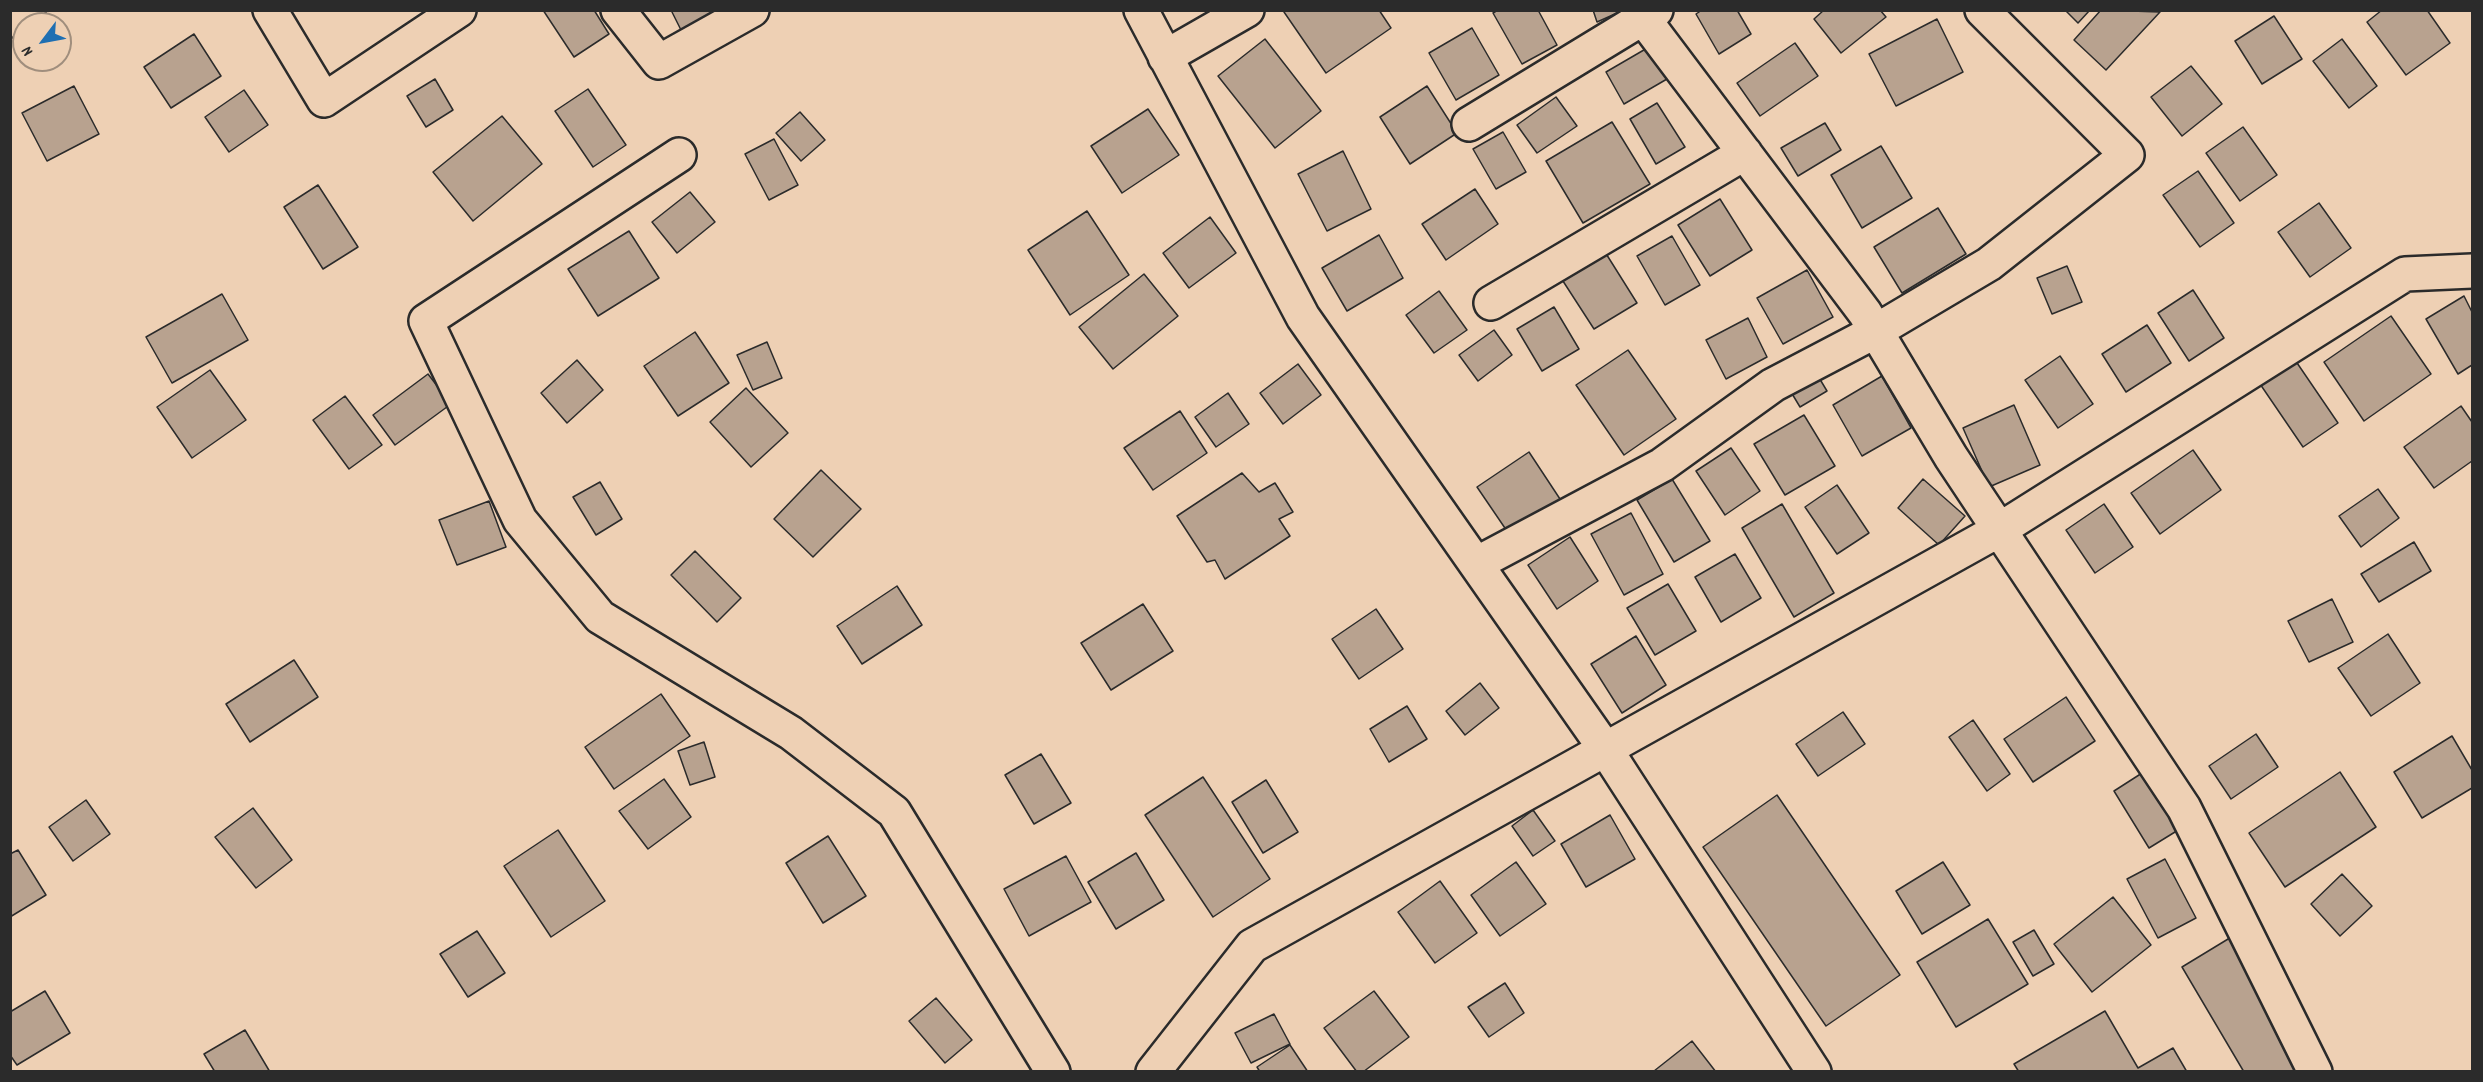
<!DOCTYPE html>
<style>
body{margin:0}
#map{position:relative;width:2483px;height:1082px;overflow:hidden;background:#eed0b4;font-family:Dekko,sans-serif}
canvas{display:block}
.frame{position:absolute;inset:0;border:12px solid #2b2b2b;pointer-events:none}
.north{position:absolute;left:12px;top:12px;width:60px;height:60px;box-sizing:border-box;background:#eed0b4;border:2px solid #a08e7d;border-radius:50%;rotate:238deg;font-size:16px;font-weight:700;line-height:24px;text-align:center;color:#2b2b2b}
.north::after{content:'';display:block;margin:auto;width:21px;height:27px;background:#1f6fb2;clip-path:polygon(50% 0,100% 100%,50% 72%,0 100%)}
</style>
<div id="map">
<canvas width="2483" height="1082"></canvas>
<div class="frame"></div>
<div class="north">N</div>
</div>
<script>
const g = document.querySelector('canvas').getContext('2d');
g.lineJoin = 'round';
function fillPath(path, color) { g.fillStyle = color; g.fill(path, 'evenodd'); }
function trace(path, color, width, dash) { g.strokeStyle = color; g.lineWidth = width; g.lineCap = dash ? 'butt' : 'round'; g.setLineDash(dash || []); g.stroke(path); }
const building = new Path2D(`
 M 543,10 L 594,10 L 609,34 L 574,57 Z
 M 671,10 L 718,10 L 681,30 Z
 M 1286,10 L 1379,10 L 1391,28 L 1326,73 L 1284,12 Z
 M 1498,10 L 1538,10 L 1557,45 L 1522,64 L 1493,13 Z
 M 1593,10 L 1624,10 L 1597,22 Z
 M 1702,10 L 1737,10 L 1751,34 L 1719,54 L 1696,14 Z
 M 1824,10 L 1880,10 L 1886,17 L 1841,53 L 1814,19 Z
 M 2065,10 L 2090,10 L 2078,23 Z
 M 2101,10 L 2160,12 L 2106,70 L 2074,40 Z
 M 2382,10 L 2427,10 L 2450,43 L 2406,75 L 2367,22 Z
 M 2274,16 L 2302,59 L 2262,84 L 2235,41 Z
 M 1937,19 L 1963,72 L 1896,106 L 1869,54 Z
 M 1472,28 L 1499,75 L 1456,100 L 1429,53 Z
 M 194,34 L 221,76 L 171,108 L 144,67 Z
 M 1265,39 L 1321,111 L 1275,148 L 1218,76 Z
 M 2342,39 L 2377,86 L 2349,108 L 2313,61 Z
 M 1795,43 L 1818,76 L 1760,116 L 1737,83 Z
 M 1649,47 L 1667,79 L 1624,104 L 1606,72 Z
 M 2191,66 L 2222,104 L 2182,136 L 2151,97 Z
 M 435,79 L 453,110 L 426,127 L 407,96 Z
 M 74,86 L 99,134 L 47,161 L 22,113 Z
 M 1427,86 L 1457,133 L 1410,164 L 1380,117 Z
 M 588,89 L 626,145 L 593,167 L 555,111 Z
 M 244,90 L 268,125 L 229,152 L 205,117 Z
 M 1556,97 L 1577,126 L 1537,153 L 1517,125 Z
 M 1657,103 L 1685,147 L 1656,164 L 1630,119 Z
 M 1148,109 L 1179,155 L 1122,193 L 1091,146 Z
 M 800,112 L 825,140 L 801,161 L 776,133 Z
 M 502,116 L 542,164 L 473,221 L 433,172 Z
 M 1612,122 L 1650,184 L 1583,223 L 1546,161 Z
 M 1825,123 L 1841,150 L 1798,176 L 1781,148 Z
 M 2243,127 L 2277,175 L 2240,201 L 2206,153 Z
 M 1503,132 L 1526,172 L 1496,189 L 1473,149 Z
 M 774,139 L 798,185 L 769,200 L 745,154 Z
 M 1881,146 L 1912,198 L 1862,228 L 1831,175 Z
 M 1343,151 L 1371,209 L 1327,231 L 1298,174 Z
 M 2198,171 L 2234,223 L 2200,247 L 2163,195 Z
 M 318,185 L 358,247 L 323,269 L 284,207 Z
 M 1475,189 L 1498,224 L 1446,260 L 1422,224 Z
 M 690,192 L 715,222 L 677,253 L 652,222 Z
 M 1720,199 L 1752,250 L 1710,276 L 1678,225 Z
 M 2319,203 L 2351,248 L 2310,277 L 2278,232 Z
 M 1938,208 L 1966,254 L 1902,293 L 1874,247 Z
 M 1087,211 L 1129,275 L 1070,315 L 1028,250 Z
 M 1210,217 L 1236,253 L 1189,288 L 1163,253 Z
 M 629,231 L 659,278 L 598,316 L 568,269 Z
 M 1379,235 L 1403,278 L 1347,311 L 1322,268 Z
 M 1672,236 L 1700,285 L 1665,305 L 1637,256 Z
 M 1605,252 L 1637,303 L 1594,329 L 1561,278 Z
 M 2067,266 L 2082,302 L 2052,314 L 2037,278 Z
 M 1807,270 L 1833,317 L 1783,344 L 1757,298 Z
 M 1144,274 L 1178,316 L 1113,369 L 1079,327 Z
 M 2193,290 L 2224,338 L 2189,361 L 2158,313 Z
 M 1439,291 L 1467,330 L 1434,353 L 1406,315 Z
 M 222,294 L 248,340 L 172,383 L 146,337 Z
 M 2464,296 L 2472,312 L 2472,365 L 2458,374 L 2426,319 Z
 M 1554,307 L 1579,349 L 1542,371 L 1517,329 Z
 M 2391,316 L 2431,374 L 2364,421 L 2324,362 Z
 M 1748,318 L 1767,357 L 1726,379 L 1706,340 Z
 M 2147,325 L 2171,363 L 2126,392 L 2102,354 Z
 M 1494,330 L 1512,355 L 1478,381 L 1459,355 Z
 M 695,332 L 729,383 L 678,416 L 644,366 Z
 M 767,342 L 782,378 L 753,390 L 737,355 Z
 M 1628,350 L 1676,419 L 1624,455 L 1576,385 Z
 M 2060,356 L 2093,404 L 2058,428 L 2025,380 Z
 M 2293,357 L 2338,423 L 2303,447 L 2258,381 Z
 M 577,360 L 603,390 L 567,423 L 541,393 Z
 M 1298,364 L 1321,395 L 1283,424 L 1260,393 Z
 M 210,370 L 246,420 L 192,458 L 157,407 Z
 M 1815,371 L 1827,391 L 1800,407 L 1788,387 Z
 M 428,374 L 451,404 L 395,445 L 373,415 Z
 M 1882,376 L 1911,428 L 1862,456 L 1833,405 Z
 M 746,388 L 788,433 L 751,467 L 710,422 Z
 M 1228,393 L 1249,424 L 1216,447 L 1195,417 Z
 M 345,396 L 382,445 L 349,469 L 313,420 Z
 M 2014,405 L 2040,465 L 1989,487 L 1963,428 Z
 M 2461,406 L 2472,422 L 2472,461 L 2434,488 L 2404,447 Z
 M 1180,411 L 1207,453 L 1153,490 L 1124,448 Z
 M 1804,415 L 1835,466 L 1785,495 L 1754,444 Z
 M 1731,448 L 1760,491 L 1725,515 L 1696,471 Z
 M 2193,450 L 2221,490 L 2160,534 L 2131,493 Z
 M 1529,452 L 1560,499 L 1509,534 L 1477,487 Z
 M 821,470 L 861,509 L 813,557 L 774,519 Z
 M 1242,473 L 1259,492 L 1275,483 L 1293,512 L 1279,519 L 1290,536 L 1225,579 L 1215,560 L 1207,562 L 1177,516 Z
 M 1672,479 L 1710,541 L 1674,562 L 1637,500 Z
 M 1923,479 L 1965,516 L 1939,545 L 1898,508 Z
 M 600,482 L 622,519 L 596,535 L 573,497 Z
 M 1837,485 L 1869,533 L 1837,554 L 1805,507 Z
 M 2378,489 L 2399,518 L 2361,547 L 2339,516 Z
 M 489,501 L 506,547 L 457,565 L 439,520 Z
 M 1782,504 L 1834,593 L 1794,617 L 1742,528 Z
 M 2104,504 L 2133,547 L 2095,573 L 2066,530 Z
 M 1631,513 L 1663,574 L 1624,595 L 1591,534 Z
 M 1570,537 L 1598,581 L 1557,609 L 1528,565 Z
 M 2414,542 L 2431,571 L 2379,602 L 2361,574 Z
 M 695,551 L 741,598 L 717,622 L 671,575 Z
 M 1735,554 L 1761,598 L 1721,622 L 1695,577 Z
 M 1668,584 L 1696,631 L 1655,655 L 1627,608 Z
 M 897,586 L 922,625 L 862,664 L 837,626 Z
 M 2332,599 L 2353,642 L 2309,662 L 2288,621 Z
 M 1143,604 L 1173,651 L 1111,690 L 1081,643 Z
 M 1376,609 L 1403,649 L 1359,679 L 1332,639 Z
 M 2388,634 L 2420,683 L 2371,716 L 2338,668 Z
 M 1636,636 L 1666,685 L 1622,713 L 1591,664 Z
 M 294,660 L 318,697 L 250,742 L 226,704 Z
 M 1480,683 L 1499,708 L 1465,735 L 1446,711 Z
 M 661,694 L 690,736 L 614,789 L 585,747 Z
 M 2066,697 L 2095,741 L 2033,782 L 2004,739 Z
 M 1407,706 L 1427,739 L 1389,762 L 1370,729 Z
 M 1843,712 L 1865,744 L 1818,776 L 1796,744 Z
 M 1973,720 L 2010,774 L 1987,791 L 1949,737 Z
 M 2256,734 L 2278,767 L 2231,799 L 2209,766 Z
 M 2452,736 L 2472,770 L 2472,788 L 2422,818 L 2394,772 Z
 M 704,742 L 715,777 L 690,785 L 678,751 Z
 M 1041,754 L 1071,803 L 1034,824 L 1005,775 Z
 M 2153,766 L 2188,824 L 2149,848 L 2114,791 Z
 M 2340,772 L 2376,827 L 2285,887 L 2249,833 Z
 M 1203,777 L 1270,879 L 1213,917 L 1145,815 Z
 M 664,779 L 691,817 L 648,849 L 619,811 Z
 M 1266,780 L 1298,832 L 1263,853 L 1232,802 Z
 M 1777,795 L 1900,975 L 1826,1026 L 1703,847 Z
 M 86,800 L 110,834 L 73,861 L 49,827 Z
 M 253,808 L 292,860 L 256,888 L 215,837 Z
 M 1533,810 L 1555,841 L 1533,856 L 1512,826 Z
 M 1610,815 L 1635,859 L 1586,887 L 1561,844 Z
 M 558,830 L 605,901 L 551,937 L 504,866 Z
 M 828,836 L 866,896 L 823,923 L 786,863 Z
 M 18,850 L 46,895 L 10,917 L 10,854 Z
 M 1136,853 L 1164,900 L 1116,929 L 1088,882 Z
 M 1066,856 L 1091,902 L 1029,936 L 1004,889 Z
 M 2165,859 L 2196,918 L 2158,938 L 2127,879 Z
 M 1516,862 L 1546,904 L 1500,936 L 1471,895 Z
 M 1943,862 L 1970,905 L 1922,934 L 1896,891 Z
 M 2342,874 L 2372,906 L 2340,936 L 2311,904 Z
 M 1440,881 L 1477,933 L 1435,963 L 1398,912 Z
 M 2113,897 L 2151,945 L 2092,992 L 2054,944 Z
 M 1988,919 L 2028,984 L 1956,1027 L 1917,962 Z
 M 2034,930 L 2054,964 L 2033,976 L 2013,942 Z
 M 477,931 L 505,973 L 468,997 L 440,954 Z
 M 2233,936 L 2312,1072 L 2244,1072 L 2182,967 Z
 M 1505,983 L 1524,1013 L 1489,1037 L 1468,1007 Z
 M 45,991 L 70,1033 L 17,1065 L 10,1055 L 10,1012 Z
 M 1374,991 L 1409,1037 L 1363,1072 L 1357,1072 L 1324,1028 Z
 M 936,998 L 972,1040 L 945,1063 L 909,1021 Z
 M 2105,1011 L 2138,1068 L 2173,1048 L 2187,1072 L 2019,1072 L 2014,1064 Z
 M 1274,1014 L 1290,1044 L 1251,1063 L 1235,1033 Z
 M 245,1030 L 270,1072 L 215,1072 L 204,1054 Z
 M 1692,1041 L 1716,1072 L 1654,1072 L 1654,1071 Z
 M 1290,1045 L 1308,1072 L 1260,1072 L 1257,1067 Z`);
fillPath(building, '#b8a28f');
trace(building, '#2b2b2b', 1.5);
const street = new Path2D(`
 M 270,10 L 324,100 L 459,10
 M 618,10 L 659,62 L 752,10
 M 1141,10 L 1303,317 L 1606,750 L 1814,1072
 M 1656,10 L 1643,18 L 1865,313 L 1951,457 L 2184,808 L 2315,1072
 M 10,20 L 28,10
 M 1165,57 L 1247,10
 M 1469,124 L 1643,18
 M 679,155 L 426,321 L 520,520 L 600,617 L 791,733 L 894,812 L 1053,1072
 M 1491,303 L 1745,153
 M 1476,564 L 1662,465 L 1773,385 L 1876,331 L 1989,264 L 2127,155 L 1982,10
 M 1153,1072 L 1252,946 L 1999,530 L 2405,274 L 2472,271`);
trace(street, '#2b2b2b', 38);
trace(street, '#eed0b4', 33);
</script>
